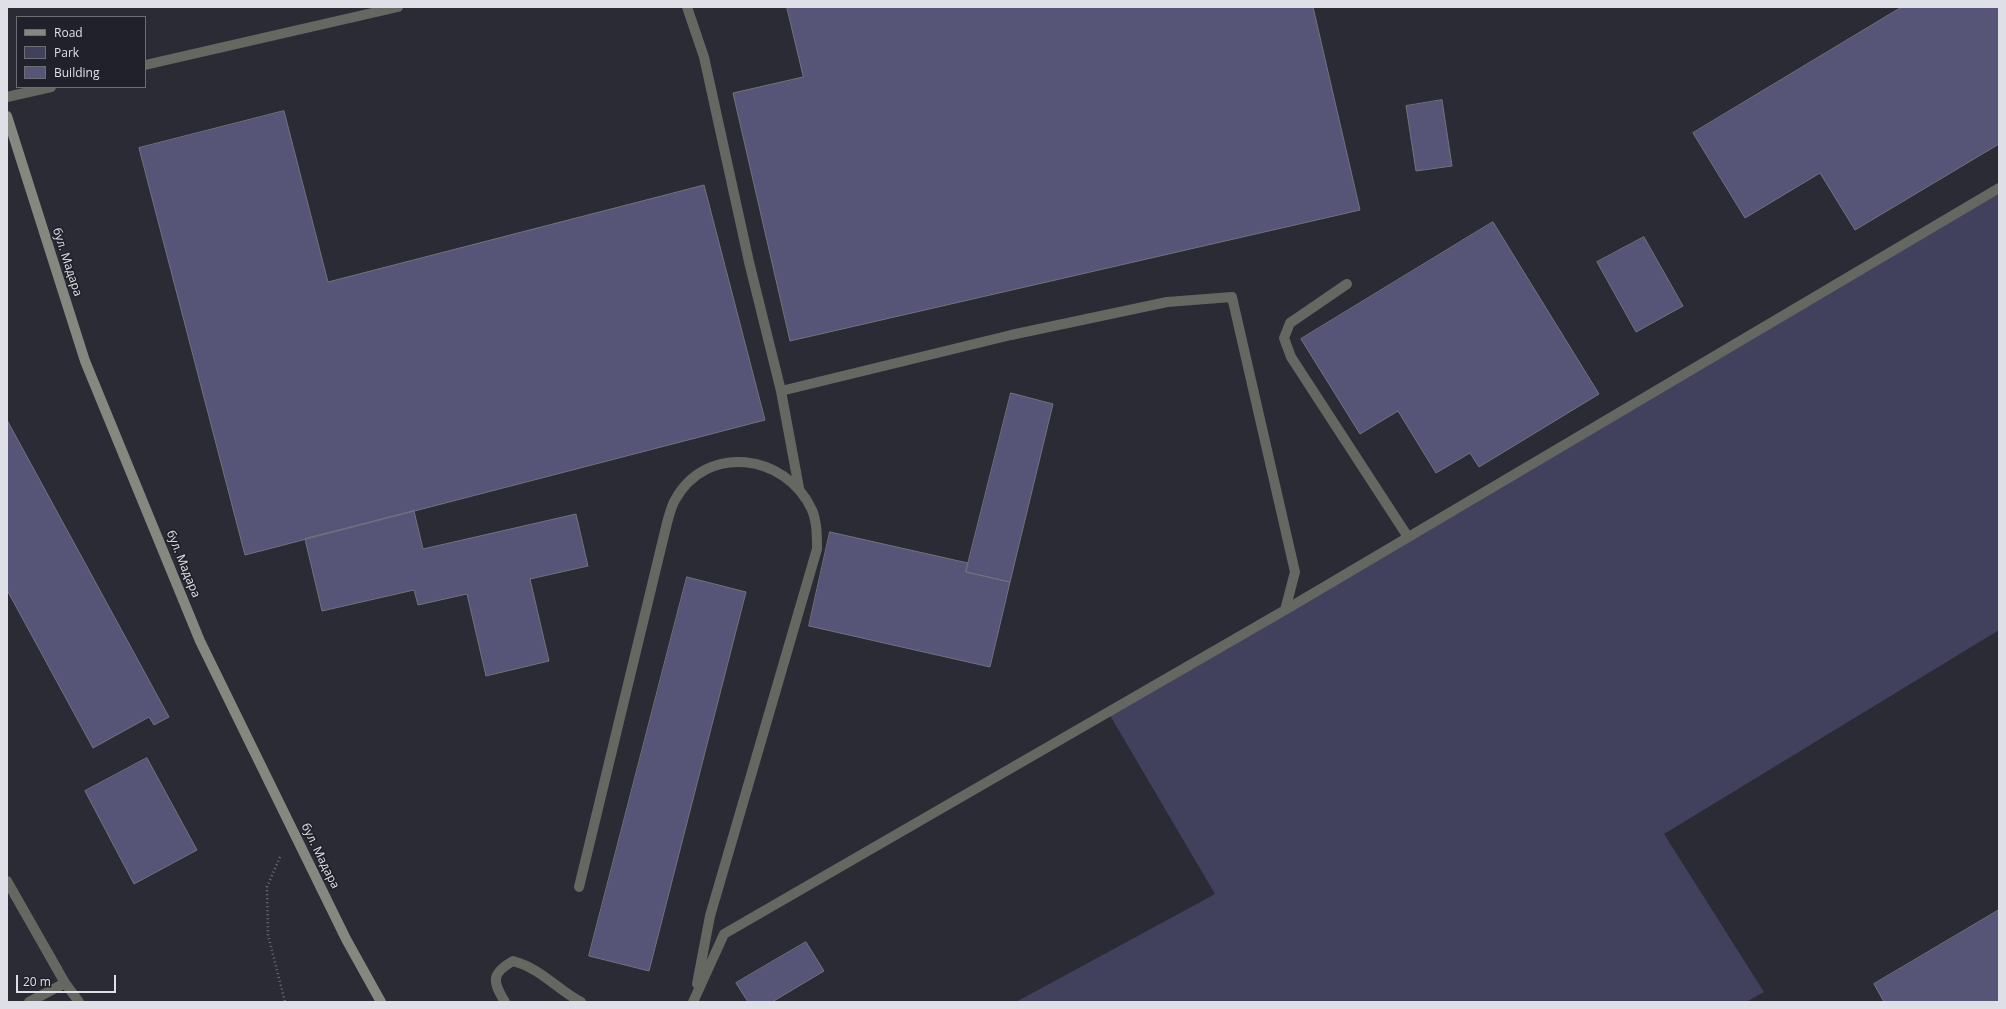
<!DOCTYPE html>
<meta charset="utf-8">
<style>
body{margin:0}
#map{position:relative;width:2006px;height:1009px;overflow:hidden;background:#2b2b35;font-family:"Open Sans",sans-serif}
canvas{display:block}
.frame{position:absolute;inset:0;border:8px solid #dfe0e7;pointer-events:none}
.legend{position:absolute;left:16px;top:16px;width:130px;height:72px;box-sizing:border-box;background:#21212b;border:1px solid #6d6d76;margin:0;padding:5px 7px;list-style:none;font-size:12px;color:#dfe0e7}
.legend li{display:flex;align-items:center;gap:8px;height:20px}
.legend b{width:20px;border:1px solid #6d6d76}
.scale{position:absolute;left:16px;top:975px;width:100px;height:18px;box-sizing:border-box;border:2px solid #dfe0e7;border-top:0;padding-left:5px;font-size:12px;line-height:14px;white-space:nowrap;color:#dfe0e7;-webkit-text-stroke:3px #21212b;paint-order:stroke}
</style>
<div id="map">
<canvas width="2006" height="1009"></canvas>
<div class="frame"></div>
<ul class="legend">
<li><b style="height:5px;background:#85887f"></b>Road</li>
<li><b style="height:11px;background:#42415d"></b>Park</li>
<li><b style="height:11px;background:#565578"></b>Building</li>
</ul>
<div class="scale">20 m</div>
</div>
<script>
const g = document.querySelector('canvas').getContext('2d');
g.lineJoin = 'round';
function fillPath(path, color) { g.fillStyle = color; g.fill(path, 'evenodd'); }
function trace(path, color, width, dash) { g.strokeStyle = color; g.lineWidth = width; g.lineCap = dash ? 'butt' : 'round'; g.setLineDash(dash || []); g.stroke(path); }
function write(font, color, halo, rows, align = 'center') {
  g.font = font + ' "Open Sans",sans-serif'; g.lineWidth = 3.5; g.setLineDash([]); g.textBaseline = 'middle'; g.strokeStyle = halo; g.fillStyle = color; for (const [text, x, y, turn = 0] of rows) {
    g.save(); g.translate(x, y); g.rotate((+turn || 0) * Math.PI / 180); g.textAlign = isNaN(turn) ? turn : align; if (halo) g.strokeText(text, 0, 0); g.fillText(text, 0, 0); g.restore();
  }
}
fillPath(new Path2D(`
 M 1999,188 L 1999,630 L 1664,834 L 1764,992 L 1746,1002 L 1016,1002 L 1215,894 L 1108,712 Z`), '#42415d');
const building = new Path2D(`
 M 787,7 L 1313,7 L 1360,210 L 790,341 L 733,93 L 803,77 Z
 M 1902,7 L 1999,7 L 1999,144 L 1855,230 L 1820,173 L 1745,218 L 1693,133 Z
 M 1442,100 L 1452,166 L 1416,171 L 1406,106 Z
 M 284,111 L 328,282 L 704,185 L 765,420 L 245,555 L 139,148 Z
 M 1493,222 L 1599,394 L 1479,467 L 1470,453 L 1436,473 L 1398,411 L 1360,434 L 1301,339 Z
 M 1644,237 L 1683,306 L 1636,332 L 1597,262 Z
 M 1011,393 L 1053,404 L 1010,582 L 966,572 Z
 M 7,420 L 169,717 L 154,725 L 149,717 L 93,748 L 7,590 Z
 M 414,511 L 423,549 L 576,514 L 588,566 L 530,579 L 549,661 L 486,676 L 467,594 L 418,605 L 414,590 L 322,611 L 305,539 Z
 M 830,532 L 968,563 L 966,572 L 1010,582 L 990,667 L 809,626 Z
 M 687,577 L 746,592 L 649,971 L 589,956 Z
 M 147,758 L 197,850 L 134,884 L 85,791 Z
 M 1999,910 L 1999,1002 L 1884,1002 L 1874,984 Z
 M 806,942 L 824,971 L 772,1002 L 748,1002 L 736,983 Z`);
fillPath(building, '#565578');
trace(building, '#72727f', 1);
trace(new Path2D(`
 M 280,857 L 267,887 L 268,935 L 285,1002`), '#70717a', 2.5, [1, 3]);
trace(new Path2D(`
 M 687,7 L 704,57 L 749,262 L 781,391 L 799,488
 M 145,65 L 398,7
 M 7,97 L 51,87
 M 1347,284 L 1290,323 L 1284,338 L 1291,357 L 1408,537
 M 1285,610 L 1999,188
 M 7,881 L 65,983
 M 579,887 L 667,523 C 669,516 671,507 675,500 C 706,443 786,453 812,510 C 817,522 817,536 817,549 L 710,916 L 697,984
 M 29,1002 L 65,983 L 79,1002
 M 505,1002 C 493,982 490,974 513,961 C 542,969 555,988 581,1002
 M 693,1002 L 724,934 L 1285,610 L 1295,572 L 1232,297 L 1167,302 L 1011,335 L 781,391`), '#656761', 10);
trace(new Path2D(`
 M 7,116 L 85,361 L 200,641 L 346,939 L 381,1002`), '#85887f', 10);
write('12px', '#dfe0e7', '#21212b', [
 ["бул. Мадара",67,262,72],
 ["бул. Мадара",183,564,68],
 ["бул. Мадара",320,856,64]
]);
</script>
